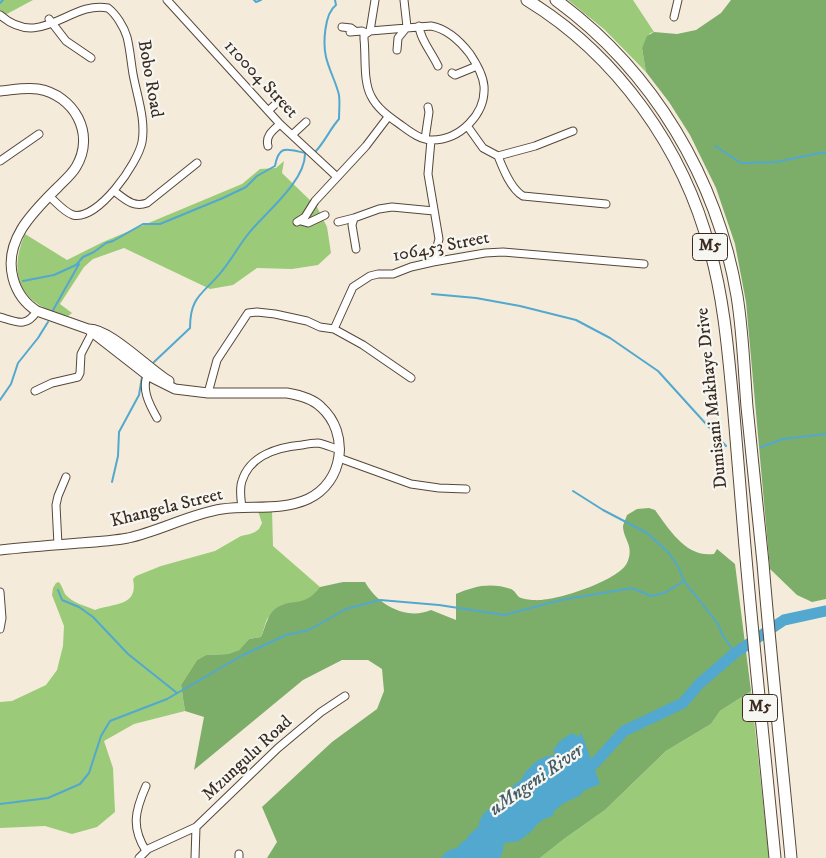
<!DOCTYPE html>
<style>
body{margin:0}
canvas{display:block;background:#f4ebdb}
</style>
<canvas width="826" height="858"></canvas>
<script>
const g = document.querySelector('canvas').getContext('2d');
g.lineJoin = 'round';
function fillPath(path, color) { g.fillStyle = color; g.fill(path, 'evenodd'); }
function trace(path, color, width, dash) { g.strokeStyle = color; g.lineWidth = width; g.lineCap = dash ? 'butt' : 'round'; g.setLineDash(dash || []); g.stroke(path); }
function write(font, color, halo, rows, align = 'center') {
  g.font = font + ' "IM FELL DW Pica",serif'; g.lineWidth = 4.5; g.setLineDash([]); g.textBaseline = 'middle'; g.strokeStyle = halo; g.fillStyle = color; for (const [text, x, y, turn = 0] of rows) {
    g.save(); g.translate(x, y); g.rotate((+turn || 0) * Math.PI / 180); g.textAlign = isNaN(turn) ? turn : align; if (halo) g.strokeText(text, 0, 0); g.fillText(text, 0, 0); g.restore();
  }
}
fillPath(new Path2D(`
 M 0,0 L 33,0 L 5,15 L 0,11 Z
 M 568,0 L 633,0 L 654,32 L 650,33 L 642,48 L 646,72 L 605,30 Z
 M 284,161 L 282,173 L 317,207 L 327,227 L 331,253 L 318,265 L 292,269 L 257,268 L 233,285 L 210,289 L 124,248 L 93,259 L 84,267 L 60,304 L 72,313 L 68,316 C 23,306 6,278 25,234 L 67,260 L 103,242 L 242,184 L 260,169 L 276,168 Z
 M 272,510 L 273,546 L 320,587 L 314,596 L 306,601 L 280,606 L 267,619 L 261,637 L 249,639 L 239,650 L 228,654 L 206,655 L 197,660 L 181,685 L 185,711 L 134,724 L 104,741 L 113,768 L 115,812 L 97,827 L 72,834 L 45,826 L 0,828 L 0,702 L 12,701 L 46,685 L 57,670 L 63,646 L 64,626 L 52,595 L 53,588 L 56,583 L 59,582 C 62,586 63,590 65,594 C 72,603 86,606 95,610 C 113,603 139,607 133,579 L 136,576 L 161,566 L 215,551 L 241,536 L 250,534 L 255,532 L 259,529 L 262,523 L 258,511 Z
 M 751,691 L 769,858 L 540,858 L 564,839 L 605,810 L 666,751 L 711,724 L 720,711 Z`), '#9bca79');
fillPath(new Path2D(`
 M 731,0 L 826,0 L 826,599 L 812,602 L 797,595 L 770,569 L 746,302 L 735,244 L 716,188 L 690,135 L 669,102 L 646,72 L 642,48 L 647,36 L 654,32 L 677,34 L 696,30 L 721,13 Z
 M 649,508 L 655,510 C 669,529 686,558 714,554 L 717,549 L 735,564 L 751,691 L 720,711 L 711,724 L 666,751 L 605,810 L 564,839 L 540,858 L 267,858 L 277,842 L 262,807 L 332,742 L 377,709 L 384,691 L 382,669 L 368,660 L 342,660 L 303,680 L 194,770 L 204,717 L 185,711 L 181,685 L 197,660 L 206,655 L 228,654 L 239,650 L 249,639 L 261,637 C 265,628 267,616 275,609 C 291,597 304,609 320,587 L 343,582 L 365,582 C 377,604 406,621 431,610 L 456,620 L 456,594 C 474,586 491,582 511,589 C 515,591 516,594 519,597 C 522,599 530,600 534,600 C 554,602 618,581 627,563 C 635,546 623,539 623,526 C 624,522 626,518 627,515 L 637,509 Z`), '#7cae69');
fillPath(new Path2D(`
 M 581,732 L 600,784 L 583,791 L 581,795 L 564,803 L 554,811 L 553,816 C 544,818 537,823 532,831 L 519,841 L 505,843 L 503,846 L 503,851 L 500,858 L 440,858 L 449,850 L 457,848 L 461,843 L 467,839 L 469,835 L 479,826 C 479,814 491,807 501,802 L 505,792 L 511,790 L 514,785 L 521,780 L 526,771 L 538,760 L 547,756 L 555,755 L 553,750 L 560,741 L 572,733 L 578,737 Z`), '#52a8ce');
trace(new Path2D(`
 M 254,0 L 256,2 L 261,0
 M 0,3 L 3,0
 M 715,146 L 741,163 L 776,162 L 820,153 L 826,153
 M 316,151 C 326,140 330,129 339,119 C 339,111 340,103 339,95 C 336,82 329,70 326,57 C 323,44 324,14 336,5 L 335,0
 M 23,281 L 54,275 L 76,265 L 83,257 L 94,252 L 106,243 L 113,241 L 143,224 L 160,224 L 223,198 L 246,187 L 257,176 L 275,166 C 279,144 287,149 305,153 C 306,181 265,213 249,233 C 239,245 232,259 222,271 C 204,294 190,295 190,328 L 154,362
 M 432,294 L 476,298 L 520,306 L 576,320 L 610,338 L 658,371 L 726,446
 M 52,312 L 79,264
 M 0,400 L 11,384 L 18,363 L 38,338 L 48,322
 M 761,447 L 783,439 L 826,434
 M 112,482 L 118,456 L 119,432 L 139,395 L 142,377
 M 573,491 L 603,510 L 647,533 L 667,551 L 678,566 L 684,581 L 718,624 L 723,636 L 735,653
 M 58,590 L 62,600 L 79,607 L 93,617 L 128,654 L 177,693
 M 0,804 L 48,798 L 80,784 L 89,773 L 101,736 L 110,721 L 167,699 L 243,655 L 286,635 L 309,630 L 346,609 L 380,600 L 439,605 L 504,615 L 561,600 L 632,588 L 651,596 L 664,593 L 684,581`), '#52a8ce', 2);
trace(new Path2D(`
 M 581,773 L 594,764 L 624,731 L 683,703 L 699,684 L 735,653 L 784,620 L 826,611`), '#52a8ce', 11);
const minor = new Path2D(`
 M 167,0 L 280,124 L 336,176
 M 0,15 C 41,51 70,0 108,8 C 116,14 124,27 127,37 C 130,49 131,62 133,74 C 137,96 146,120 142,142 C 138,163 98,221 73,215 C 64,212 56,202 49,196
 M 674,17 L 678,0
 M 49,19 L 66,41 L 91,58
 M 419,26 C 420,39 432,53 438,66
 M 431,26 C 448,29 460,41 470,54 C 476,63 483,74 484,86 C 486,114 460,140 432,140 C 419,140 408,130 398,123 C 388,116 377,108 371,96 C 363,81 366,57 364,39 L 364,35 L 370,31 Z
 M 342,27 L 351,28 L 355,31
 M 370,31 L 375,0
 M 350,32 L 362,31 L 366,33
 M 397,50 L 398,38 L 407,27 L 404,0
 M 452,73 L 455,75 L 477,66
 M 268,111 L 280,100
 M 468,127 L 483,148 L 498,156 L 535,146 L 573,131
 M 292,135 L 306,122
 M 425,139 L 429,112 L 428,107
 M 431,140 L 428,174 L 439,239 L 433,262
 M 268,146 C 265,136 273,130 280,124
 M 498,156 C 503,169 511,189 523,196 L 606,204
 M 0,161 L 39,134
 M 114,191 C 125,199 133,208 147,203 L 197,163
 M 301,221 L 308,223 L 325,215
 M 297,222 L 305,217 L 315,201 L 366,146 L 388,117
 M 338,222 L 354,218
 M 356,249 L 352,225 L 354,218 L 379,209 L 392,207 L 434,211
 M 0,317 C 17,322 26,328 37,311
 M 334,329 L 353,287 L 370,276 L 378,274 L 393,274 L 411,267 L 433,262 L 485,253 L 503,252 L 644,264
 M 149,372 C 140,387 149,404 157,418
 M 35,391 L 52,383 L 78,377 L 80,373 L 81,354 L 94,329
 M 208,393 L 217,360 L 248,313 L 257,312 L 275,314 L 307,321 L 320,327 L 334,329 L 363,345 L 411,378
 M 339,458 L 411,484 L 439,488 L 466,489
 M 242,508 C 241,499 239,489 242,481 C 250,455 279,447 302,445 C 307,444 312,443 318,443 C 325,444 333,448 340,450
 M 58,545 L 56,505 L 58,496 L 66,477
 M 0,592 L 2,618 L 0,629
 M 146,786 C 135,811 131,827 146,851
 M 239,854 L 239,858
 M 139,858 L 148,849 L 196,827
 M 195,858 L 196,827 L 278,748 L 321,712 L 345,696`);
const tertiary = new Path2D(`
 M 0,91 C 12,90 26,87 38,89 C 74,95 96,134 76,167 C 72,174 64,181 58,187 C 34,211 3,240 13,278 C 17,293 24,303 37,311 L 88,329 C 108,327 150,370 169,381
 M 0,550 C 26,547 53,545 79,543 C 95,542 112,541 128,538 C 160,531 190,514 222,509 C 250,505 282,511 308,499 C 344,482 350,433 321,407 C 312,398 299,395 287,393 L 208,393 L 175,389 L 147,375 L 88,329`);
const primary = new Path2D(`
 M 527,0 C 617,55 684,149 710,250 C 724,300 728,351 733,403 C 737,451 741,499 745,547 C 754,651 765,754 775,858
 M 556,0 C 653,71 717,178 737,296 C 743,333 744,370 747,407 C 752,459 758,511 763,563 C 771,662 782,760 791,858`);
trace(minor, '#57473a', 9);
trace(tertiary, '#57473a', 11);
trace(primary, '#57473a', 13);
trace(minor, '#fff', 7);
trace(tertiary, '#fff', 9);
trace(primary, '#fff', 11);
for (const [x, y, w] of [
 [710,247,35],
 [760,708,35]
]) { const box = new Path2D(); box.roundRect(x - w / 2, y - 13.5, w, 27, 4); g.fillStyle = '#f6f6f2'; g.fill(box); trace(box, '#3b2a1e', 1); }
write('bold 16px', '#3b2a1e', null, [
 ["M5",710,247],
 ["M5",760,708]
]);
write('18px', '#3b2a1e', '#f6f6f2', [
 ["Bobo Road",149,79,80],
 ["110004 Street",260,80,47],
 ["106453 Street",441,248,-11],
 ["Dumisani Makhaye Drive",713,398,-96],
 ["Khangela Street",167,509,-14],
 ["Mzungulu Road",248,759,-43]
]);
write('italic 19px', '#445c64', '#f6f6f2', [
 ["uMngeni River",537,781,-35]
]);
</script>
